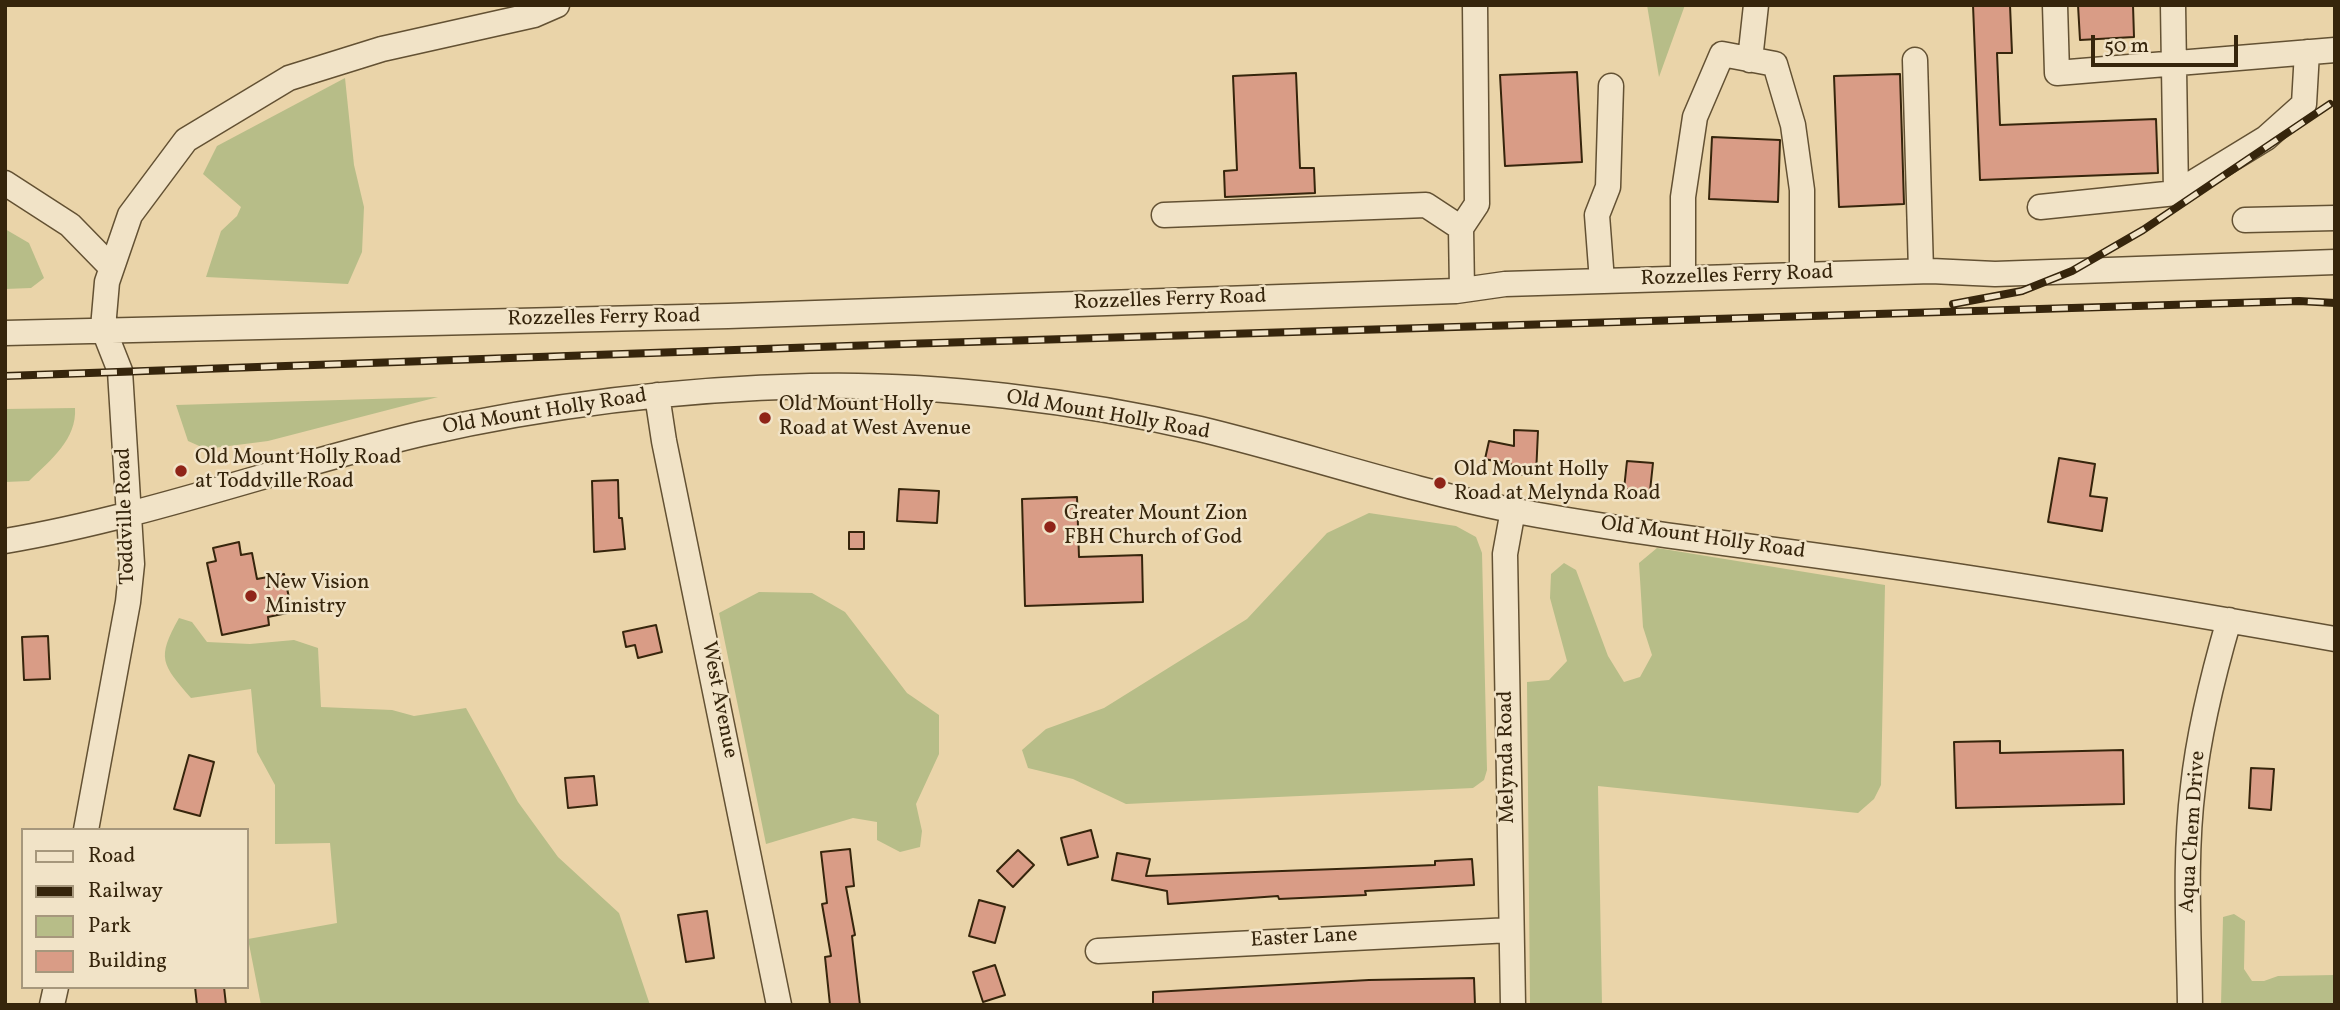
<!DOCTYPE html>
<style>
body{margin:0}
#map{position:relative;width:2340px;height:1010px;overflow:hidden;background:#ead4a9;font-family:Vollkorn,serif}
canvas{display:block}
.frame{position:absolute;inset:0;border:7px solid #36250c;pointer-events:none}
.legend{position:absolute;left:21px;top:828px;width:228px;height:161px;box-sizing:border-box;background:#f1e3c7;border:2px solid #a6977c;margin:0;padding:9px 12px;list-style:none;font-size:21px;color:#36250c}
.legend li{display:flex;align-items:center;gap:14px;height:35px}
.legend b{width:35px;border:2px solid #a6977c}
.scale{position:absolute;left:2091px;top:35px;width:147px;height:32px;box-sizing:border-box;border:4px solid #36250c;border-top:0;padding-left:9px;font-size:21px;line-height:24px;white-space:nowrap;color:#36250c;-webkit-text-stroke:5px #f1e3c7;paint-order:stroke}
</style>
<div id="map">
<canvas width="2340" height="1010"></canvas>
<div class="frame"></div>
<ul class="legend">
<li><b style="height:9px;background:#f1e3c7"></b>Road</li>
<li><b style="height:9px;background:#36250c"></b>Railway</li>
<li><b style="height:19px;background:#b7bd88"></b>Park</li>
<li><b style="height:19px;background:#d99c86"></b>Building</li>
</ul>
<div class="scale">50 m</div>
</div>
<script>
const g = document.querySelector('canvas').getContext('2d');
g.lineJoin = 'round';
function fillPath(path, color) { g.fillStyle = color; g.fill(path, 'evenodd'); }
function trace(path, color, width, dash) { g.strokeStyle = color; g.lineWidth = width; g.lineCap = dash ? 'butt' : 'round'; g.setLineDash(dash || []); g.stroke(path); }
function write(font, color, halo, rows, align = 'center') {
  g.font = font + ' Vollkorn,serif'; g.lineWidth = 5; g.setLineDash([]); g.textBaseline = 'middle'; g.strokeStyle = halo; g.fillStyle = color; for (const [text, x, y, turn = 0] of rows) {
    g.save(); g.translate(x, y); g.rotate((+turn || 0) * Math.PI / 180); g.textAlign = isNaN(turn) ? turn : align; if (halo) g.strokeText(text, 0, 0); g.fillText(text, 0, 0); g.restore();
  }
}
fillPath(new Path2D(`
 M 1647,5 L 1685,5 L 1659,77 Z
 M 345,78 L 354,165 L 364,207 L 362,252 L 348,284 L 206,277 L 221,231 L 237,216 L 241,207 L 203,174 L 217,146 Z
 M 5,229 L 29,243 L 44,278 L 31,288 L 5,289 Z
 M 438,397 L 268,441 L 206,449 L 188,441 L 176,405 Z
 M 75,408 C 77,439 51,460 29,481 L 5,482 L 5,409 Z
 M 1369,513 L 1456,526 L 1476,537 L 1482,553 L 1487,770 L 1484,780 L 1473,788 L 1126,804 L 1073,779 L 1028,768 L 1022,750 L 1046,729 L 1104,708 L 1247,619 L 1327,533 Z
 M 1657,548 L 1885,585 L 1881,785 L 1874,799 L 1858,813 L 1598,786 L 1602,1005 L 1530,1005 L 1527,682 L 1549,680 L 1567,661 L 1550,598 L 1551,574 L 1564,563 L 1576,570 L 1608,656 L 1624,682 L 1640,677 L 1652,655 L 1643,627 L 1639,563 Z
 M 759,592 L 812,593 L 845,612 L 907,693 L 939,715 L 939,754 L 916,804 L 922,831 L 920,847 L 900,852 L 877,840 L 877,822 L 853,818 L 766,844 L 719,613 Z
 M 179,618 L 192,622 L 207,642 L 250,644 L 294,640 L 318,648 L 321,707 L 392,710 L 414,716 L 466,708 L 518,802 L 558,857 L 619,913 L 650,1005 L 261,1005 L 248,939 L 337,923 L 330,843 L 275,844 L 275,785 L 257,752 L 251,689 L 191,698 C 162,664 156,659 179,618 Z
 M 2234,914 L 2245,921 L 2244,969 L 2252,981 L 2264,981 L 2278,976 L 2335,975 L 2335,1005 L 2221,1005 L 2223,917 Z`), '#b7bd88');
const building = new Path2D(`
 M 1973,5 L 2010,5 L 2012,53 L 1997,53 L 2000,125 L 2156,119 L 2158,173 L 1980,180 Z
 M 2078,5 L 2133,5 L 2134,37 L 2080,40 Z
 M 1577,72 L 1582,162 L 1505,166 L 1500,75 Z
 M 1296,73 L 1300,168 L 1314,168 L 1315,193 L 1225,197 L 1224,171 L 1237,170 L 1233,76 Z
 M 1900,74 L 1904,204 L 1839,207 L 1834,76 Z
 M 1712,137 L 1780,140 L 1778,202 L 1709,199 Z
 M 1514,430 L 1538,431 L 1536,475 L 1512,474 L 1513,465 L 1485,459 L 1489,441 L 1514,446 Z
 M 2059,458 L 2095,464 L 2090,496 L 2107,498 L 2102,531 L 2048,522 Z
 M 1627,461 L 1653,463 L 1650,491 L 1624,489 Z
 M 618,480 L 619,518 L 622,518 L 625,549 L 594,552 L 592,481 Z
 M 899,489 L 939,491 L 937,523 L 897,521 Z
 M 1077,497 L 1079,557 L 1142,555 L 1143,602 L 1025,606 L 1022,499 Z
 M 849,532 L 864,532 L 864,549 L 849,549 Z
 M 239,542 L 241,555 L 252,553 L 257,579 L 284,574 L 292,612 L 268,617 L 269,625 L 222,635 L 207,563 L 216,561 L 213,548 Z
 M 656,625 L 662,652 L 638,658 L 635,645 L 626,647 L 623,632 Z
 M 48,636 L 50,679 L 24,680 L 22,637 Z
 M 2000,741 L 2000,753 L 2123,750 L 2124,804 L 1956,808 L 1954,742 Z
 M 189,755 L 214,762 L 200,816 L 174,809 Z
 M 2251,768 L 2274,769 L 2271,810 L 2249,808 Z
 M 594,776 L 597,805 L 568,808 L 565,778 Z
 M 1091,830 L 1098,857 L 1068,865 L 1061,838 Z
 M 850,849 L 854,886 L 846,887 L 855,935 L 852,936 L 860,1005 L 830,1005 L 825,957 L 831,956 L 822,904 L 827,903 L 821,852 Z
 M 1018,850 L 1034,865 L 1013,887 L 997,871 Z
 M 1117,853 L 1150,859 L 1146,876 L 1364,868 L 1435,865 L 1435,861 L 1472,859 L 1474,885 L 1365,891 L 1366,895 L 1279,899 L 1278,896 L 1168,904 L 1167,891 L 1112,880 Z
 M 979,900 L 1005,907 L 995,943 L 969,936 Z
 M 707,911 L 714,958 L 686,962 L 678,915 Z
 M 995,965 L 1005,995 L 983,1002 L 973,972 Z
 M 1474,978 L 1475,1005 L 1153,1005 L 1153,992 L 1369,980 Z
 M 195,987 L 224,987 L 226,1005 L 197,1005 Z`);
fillPath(building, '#d99c86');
trace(building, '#36250c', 2);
const minor = new Path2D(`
 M 2055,5 L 2057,73 L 2335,50
 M 1750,60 L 1756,5
 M 1915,60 L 1921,271
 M 5,183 L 70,225 L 111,267
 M 2176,193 L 2266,138 L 2304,104 L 2307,52
 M 2040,207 L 2176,193 L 2173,5
 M 1164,215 L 1426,205 L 1461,228
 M 2245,220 L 2335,218
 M 1683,278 L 1683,197 L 1695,117 L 1722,54 L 1775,64 L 1793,125 L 1802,190 L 1802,275
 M 1602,281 L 1597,215 L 1608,187 L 1611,86
 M 1462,290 L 1461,228 L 1477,204 L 1475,5
 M 5,333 L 728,316 L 1456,291 L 1505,284 L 1931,271 L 1995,274 L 2335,262
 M 657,395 L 664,441 L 779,1005
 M 1513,510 L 1505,554 L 1513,1005
 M 5,541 C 147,517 281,467 420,434 C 548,405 679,389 810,386 C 934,383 1079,401 1200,429 C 1304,454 1405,489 1511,510 C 1632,533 1755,546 1876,564 C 2030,586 2182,612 2335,639
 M 86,830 L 128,602 L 132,564 L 120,371 L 103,328 L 107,282 L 130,215 L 186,140 L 289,78 L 382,49 L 534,15 L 557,5
 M 1098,951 L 1511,930
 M 52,1005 L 56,987
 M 2190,1005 C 2189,933 2184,858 2193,787 C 2199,730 2213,675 2229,620`);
trace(minor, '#635133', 27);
trace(minor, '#f1e3c7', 24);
const rail = new Path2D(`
 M 1953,304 L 2022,291 L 2072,271 L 2143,230 L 2330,104
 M 5,376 L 903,344 L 2299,301 L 2335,303`);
trace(rail, '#36250c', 8);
trace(rail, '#f1e3c7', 5, [16]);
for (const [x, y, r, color] of [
 [765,418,7,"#8f2418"],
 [181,471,7,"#8f2418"],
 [1440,483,7,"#8f2418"],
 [1050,527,7,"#8f2418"],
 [251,596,7,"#8f2418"]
]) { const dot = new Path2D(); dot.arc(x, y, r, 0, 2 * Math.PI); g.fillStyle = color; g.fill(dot); trace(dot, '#f1e3c7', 2.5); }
write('21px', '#36250c', '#f1e3c7', [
 ["Rozzelles Ferry Road",1737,277,-2],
 ["Rozzelles Ferry Road",1170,301,-2],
 ["Rozzelles Ferry Road",604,319,-1],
 ["Old Mount Holly Road",545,413,-9],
 ["Old Mount Holly Road",1108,416,10],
 ["Toddville Road",127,516,-92],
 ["Old Mount Holly Road",1703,539,8],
 ["West Avenue",718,700,79],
 ["Melynda Road",1508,757,-91],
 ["Aqua Chem Drive",2194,832,-86],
 ["Easter Lane",1304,939,-3]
]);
write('21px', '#36250c', '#f1e3c7', [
 ["Old Mount Holly",779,406],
 ["Road at West Avenue",779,430],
 ["Old Mount Holly Road",195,459],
 ["at Toddville Road",195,483],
 ["Old Mount Holly",1454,471],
 ["Road at Melynda Road",1454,495],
 ["Greater Mount Zion",1064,515],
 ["FBH Church of God",1064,539],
 ["New Vision",265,584],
 ["Ministry",265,608]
], 'left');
</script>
